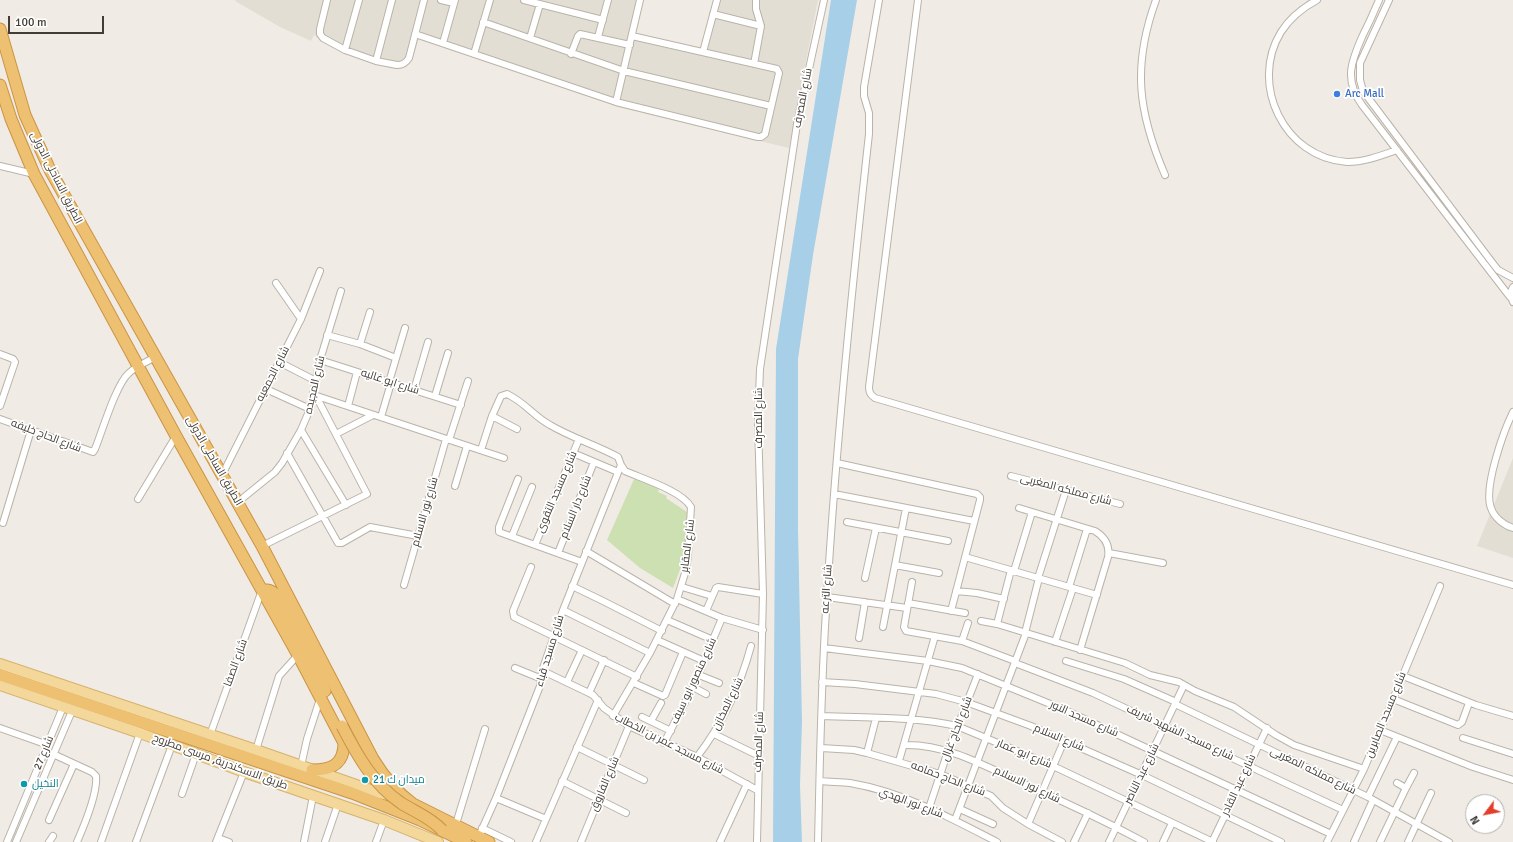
<!DOCTYPE html>
<meta charset="utf-8">
<style>
body{margin:0}
#map{position:relative;width:1513px;height:842px;overflow:hidden;background:#f0ece5;font-family:Signika,sans-serif}
canvas{display:block}
.north{position:absolute;left:1465px;top:794px;width:40px;height:40px;box-sizing:border-box;background:#fff;border:1px solid #b3b1ae;border-radius:50%;rotate:238deg;font-size:11px;font-weight:700;line-height:16px;text-align:center;color:#423c35}
.north::after{content:'';display:block;margin:auto;width:14px;height:18px;background:#e23f2a;clip-path:polygon(50% 0,100% 100%,50% 72%,0 100%)}
.scale{position:absolute;left:8px;top:16px;width:96px;height:18px;box-sizing:border-box;border:2px solid #423c35;border-top:0;padding-left:5px;font-size:12px;line-height:14px;white-space:nowrap;color:#423c35;-webkit-text-stroke:3px #fff;paint-order:stroke}
</style>
<div id="map">
<canvas width="1513" height="842"></canvas>
<div class="north">N</div>
<div class="scale">100 m</div>
</div>
<script>
const g = document.querySelector('canvas').getContext('2d');
g.lineJoin = 'round';
function fillPath(path, color) { g.fillStyle = color; g.fill(path, 'evenodd'); }
function trace(path, color, width, dash) { g.strokeStyle = color; g.lineWidth = width; g.lineCap = dash ? 'butt' : 'round'; g.setLineDash(dash || []); g.stroke(path); }
function write(font, color, halo, rows, align = 'center') {
  g.font = font + ' Signika,Cairo,sans-serif'; g.lineWidth = 3.5; g.setLineDash([]); g.textBaseline = 'middle'; g.strokeStyle = halo; g.fillStyle = color; for (const [text, x, y, turn = 0] of rows) {
    g.save(); g.translate(x, y); g.rotate((+turn || 0) * Math.PI / 180); g.textAlign = isNaN(turn) ? turn : align; if (halo) g.strokeText(text, 0, 0); g.fillText(text, 0, 0); g.restore();
  }
}
fillPath(new Path2D(`
 M 236,0 L 637,0 L 628,38 L 699,54 L 714,0 L 818,0 L 789,148 L 618,107 L 419,38 L 413,58 L 407,66 L 400,69 L 390,68 L 341,51 L 314,35 L 311,41 L 280,27 L 235,1 Z
 M 1513,458 L 1513,558 L 1477,546 Z`), '#e3ded3');
fillPath(new Path2D(`
 M 635,477 L 659,488 L 658,492 L 667,496 L 666,498 L 687,512 L 686,554 L 673,588 L 640,568 L 607,540 Z`), '#cde0b1');
fillPath(new Path2D(`
 M 831,0 L 857,0 L 813,255 L 798,359 L 798,529 L 802,722 L 800,785 L 802,842 L 773,842 L 776,349 Z`), '#a7cfe7');
const street = new Path2D(`
 M 327,0 L 320,29 L 320,34 L 323,38 L 345,50 L 376,61 L 397,65 C 403,65 406,63 409,58 L 424,0
 M 441,0 L 454,3
 M 524,0 L 603,20
 M 918,0 L 869,387 C 869,393 871,395 875,398 L 1513,585
 M 1156,0 C 1132,66 1138,112 1165,175
 M 1317,0 C 1302,8 1290,18 1281,32 C 1249,84 1284,158 1347,162 C 1364,162 1380,156 1397,150
 M 1379,0 C 1374,12 1368,25 1362,37 C 1351,62 1344,80 1362,105 L 1510,297
 M 1389,0 L 1360,63 L 1360,80 L 1363,91 L 1491,261 L 1498,270 L 1513,278
 M 713,14 L 761,26
 M 483,22 L 624,71 L 771,106
 M 415,34 L 616,102 L 758,137 L 761,137 L 765,134 L 779,73 L 777,69 L 632,36
 M 598,37 L 608,0
 M 530,38 L 540,4
 M 443,43 L 455,0
 M 345,50 L 359,0
 M 703,52 L 717,0
 M 474,54 L 490,0
 M 571,54 L 578,36 L 580,34 L 630,45
 M 376,61 L 392,0
 M 754,64 L 761,26 L 756,9 L 756,0
 M 616,102 L 640,0
 M 0,166 L 34,174
 M 276,283 L 301,319
 M 1513,287 L 1510,294 L 1513,302
 M 327,335 L 360,344 L 396,358
 M 360,344 L 370,312
 M 0,354 L 13,359 L 15,362 L 0,406
 M 320,360 L 461,405
 M 279,362 L 316,381
 M 389,382 L 405,328
 M 266,389 L 310,409
 M 414,390 L 428,342
 M 314,395 L 504,458
 M 435,396 L 448,353
 M 348,406 L 357,372
 M 1513,412 C 1504,430 1483,488 1491,508 C 1494,517 1503,525 1513,528
 M 492,416 L 517,429
 M 381,417 L 391,383
 M 0,419 L 93,452 L 95,449 C 102,432 116,384 129,373 C 136,366 147,362 155,357
 M 301,430 L 346,505
 M 336,434 L 373,415
 M 449,440 L 468,381
 M 481,450 L 492,416 L 501,396 L 507,394 C 526,403 533,416 550,425 C 572,438 596,445 618,457 L 621,465 L 625,471 C 643,479 682,491 691,507 L 688,555 L 686,570 L 677,599 L 650,653 L 613,716
 M 287,453 L 338,543 L 342,543 L 370,527 L 418,536
 M 573,453 L 618,472
 M 837,463 L 977,494 L 980,497 L 980,500 L 951,611
 M 222,475 L 301,319 L 320,271
 M 1011,476 L 1120,504
 M 518,479 L 499,527 L 499,532 L 582,562
 M 455,486 L 467,446
 M 834,494 L 974,521
 M 138,499 L 176,436
 M 238,502 L 275,472 L 282,463 L 301,430 L 310,409 L 320,360 L 341,291
 M 1019,508 L 1095,531 C 1105,537 1110,545 1108,557 L 1080,650
 M 847,522 L 948,541
 M 3,523 L 31,430
 M 512,536 L 532,487
 M 535,545 L 579,439
 M 262,546 L 367,494 L 316,396
 M 586,551 L 675,604
 M 558,553 L 594,462
 M 1109,553 L 1163,563
 M 965,557 L 1097,595
 M 895,565 L 939,573
 M 531,567 L 513,611 L 514,617 L 637,677
 M 1014,571 L 1032,512
 M 865,578 L 876,528
 M 1038,578 L 1066,490
 M 912,582 L 904,627 L 906,631 L 962,641 L 1015,661
 M 404,585 L 446,439
 M 572,586 L 603,601 L 662,631
 M 682,587 L 712,596
 M 1069,587 L 1087,529
 M 956,591 L 977,593 L 1004,599
 M 827,597 L 907,608
 M 677,599 L 722,618 L 763,630
 M 908,603 L 965,613
 M 563,610 L 650,653
 M 706,611 L 716,588 L 718,587 L 763,594
 M 667,620 L 713,640
 M 981,621 L 997,624 L 1125,663 L 1150,675 L 1179,682 L 1195,691 L 1234,707 L 1276,735 L 1294,745 L 1364,769
 M 997,624 L 1011,570
 M 883,627 L 906,508
 M 1025,633 L 1039,578
 M 859,638 L 865,602
 M 657,640 L 704,661
 M 962,641 L 968,623
 M 1055,642 L 1073,588
 M 824,648 L 928,661 L 962,668 L 1065,710 L 1331,834
 M 1066,661 L 1124,679 L 1176,702
 M 1015,663 L 1093,693 L 1343,810
 M 515,668 L 542,679
 M 543,671 L 589,693 L 593,695 L 604,708 L 629,726 L 697,757 L 757,790
 M 699,675 L 719,683
 M 1403,676 L 1476,705 L 1513,716
 M 567,682 L 582,650
 M 822,682 L 855,684 L 936,694 L 966,702 L 1031,726 L 1142,775 L 1281,842
 M 634,683 L 663,696 L 665,695 L 683,652
 M 693,687 L 706,694
 M 589,693 L 604,660
 M 1393,699 L 1458,725 L 1462,722 L 1469,703
 M 1175,704 L 1368,797 L 1449,842
 M 822,716 C 866,718 913,716 957,726 L 1053,766 L 1213,842
 M 642,717 L 671,731
 M 651,721 L 661,703
 M 0,728 L 48,745
 M 1380,730 L 1473,767 L 1513,780
 M 714,734 L 759,756
 M 210,735 L 262,590
 M 1463,738 L 1513,754
 M 664,743 L 693,687 L 722,618
 M 904,745 C 947,744 985,766 1024,784 C 1065,802 1105,821 1144,842
 M 577,747 L 644,780
 M 821,748 L 854,750 L 867,753 L 940,774 L 991,796 L 1003,808 L 1028,824 L 1062,842
 M 256,750 L 279,676 L 298,655
 M 867,753 L 876,718
 M 53,754 L 92,772 L 96,776 C 98,793 84,826 77,842
 M 697,757 C 723,723 740,687 751,646
 M 899,761 L 935,636
 M 301,766 L 307,739 L 320,699
 M 562,781 L 626,813
 M 820,781 C 830,782 840,782 850,783 C 903,792 951,818 997,842
 M 1397,783 L 1406,788
 M 182,794 L 196,754
 M 1368,797 L 1397,737
 M 496,798 L 546,819
 M 929,808 L 948,751 L 978,674
 M 960,809 L 993,824
 M 49,820 L 74,764
 M 955,820 L 1026,633
 M 456,824 L 485,729
 M 1028,824 L 1064,741
 M 482,828 L 511,842
 M 479,836 L 496,798 L 540,686 L 543,668 L 563,610 L 621,465
 M 218,838 L 229,842
 M 7,842 L 63,707
 M 16,842 L 72,711
 M 49,842 L 53,836
 M 101,842 L 140,733
 M 136,842 L 172,745
 M 216,842 L 244,772
 M 304,842 L 313,796
 M 325,842 L 338,804
 M 376,842 L 384,820
 M 536,842 L 598,700
 M 581,842 L 629,726
 M 720,842 L 747,784
 M 757,842 L 763,594 L 758,423 L 760,369 L 797,124 L 824,0
 M 818,842 C 820,760 821,678 827,596 C 836,442 852,287 869,134 L 869,113 L 864,96 L 864,87 L 879,0
 M 1074,842 L 1088,813
 M 1109,842 L 1184,685
 M 1163,842 L 1172,823
 M 1212,842 L 1267,728
 M 1327,842 L 1364,769 L 1440,586
 M 1354,842 L 1373,800
 M 1380,842 L 1406,788 L 1414,773
 M 1408,842 L 1431,793`);
const primary = new Path2D(`
 M 0,664 L 256,750 L 379,793 L 394,796
 M 0,685 L 140,733 L 244,772 L 384,820 L 438,842`);
const highway = new Path2D(`
 M 0,29 L 25,115 L 50,170 L 262,546 L 373,759 C 384,777 396,792 413,804 L 489,842
 M 0,85 L 11,119 L 34,174 L 176,436 L 298,655 L 344,743 C 344,764 332,770 312,770
 M 262,590 C 271,589 275,593 280,600 L 325,691
 M 0,675 L 352,793 L 420,820 L 466,842`);
trace(street, '#bab3a8', 8);
trace(primary, '#d5b26d', 12);
trace(highway, '#cb9444', 13);
trace(street, '#fff', 6);
trace(primary, '#f3d79b', 10);
trace(highway, '#edc072', 11);
const highwayBridge = new Path2D(`
 M 342,726 C 357,755 373,784 401,803 C 415,812 430,817 442,830`);
trace(highwayBridge, '#cb9444', 13, []);
trace(highwayBridge, '#edc072', 11);
for (const [x, y, r, color] of [
 [1337,94,4,"#3f7fe0"],
 [365,780,4,"#0f9aa8"],
 [24,784,4,"#0f9aa8"]
]) { const dot = new Path2D(); dot.arc(x, y, r, 0, 2 * Math.PI); g.fillStyle = color; g.fill(dot); trace(dot, '#fff', 1.5); }
write('11px', '#366cbe', '#fff', [
 ["Arc Mall",1345,94]
], 'left');
write('11px', '#423c35', '#fff', [
 ["شارع المصرف",803,98,-79],
 ["الطريق الساحلى الدولى",56,178,63],
 ["شارع الجمعيه",273,374,-63],
 ["شارع ابو غاليه",390,382,18],
 ["شارع المجيده",315,385,-77],
 ["شارع المصرف",759,418,-90],
 ["شارع الحاج خليفه",46,436,21],
 ["الطريق الساحلى الدولى",214,461,60],
 ["شارع مملكه المغربى",1066,490,15],
 ["شارع مسجد التقوى",557,492,-67],
 ["شارع دار السلام",576,507,-68],
 ["شارع نور الاسلام",425,512,-74],
 ["شارع المقابر",688,546,-83],
 ["شارع الترعه",827,589,-86],
 ["شارع مسجد قباء",550,651,-73],
 ["شارع الصفا",236,663,-70],
 ["شارع منصور ابو سيف",694,681,-65],
 ["شارع المخازن",728,704,-64],
 ["شارع مسجد الصابرين",1386,715,-68],
 ["شارع مسجد النور",1084,719,24],
 ["شارع الحاج غزال",957,729,-69],
 ["شارع مسجد الشهيد شريف",1180,733,25],
 ["شارع السلام",1059,738,23],
 ["شارع المصرف",759,742,-88],
 ["شارع مسجد عمر بن الخطاب",669,744,27],
 ["شارع 27",44,753,-68],
 ["شارع ابو عمار",1024,754,23],
 ["طريق الاسكندرية, مرسى مطروح",220,762,20],
 ["شارع مملكه المغربى",1313,771,26],
 ["شارع عبد الناصر",1142,774,-64],
 ["شارع الحاج حمامه",948,779,21],
 ["شارع الفاروق",605,784,-67],
 ["شارع نور الاسلام",1027,785,25],
 ["شارع عبد القادر",1239,785,-65],
 ["شارع نور الهدي",911,803,21]
]);
write('11px', '#0d838f', '#fff', [
 ["ميدان ك 21",373,780],
 ["النخيل",32,784]
], 'left');
</script>
